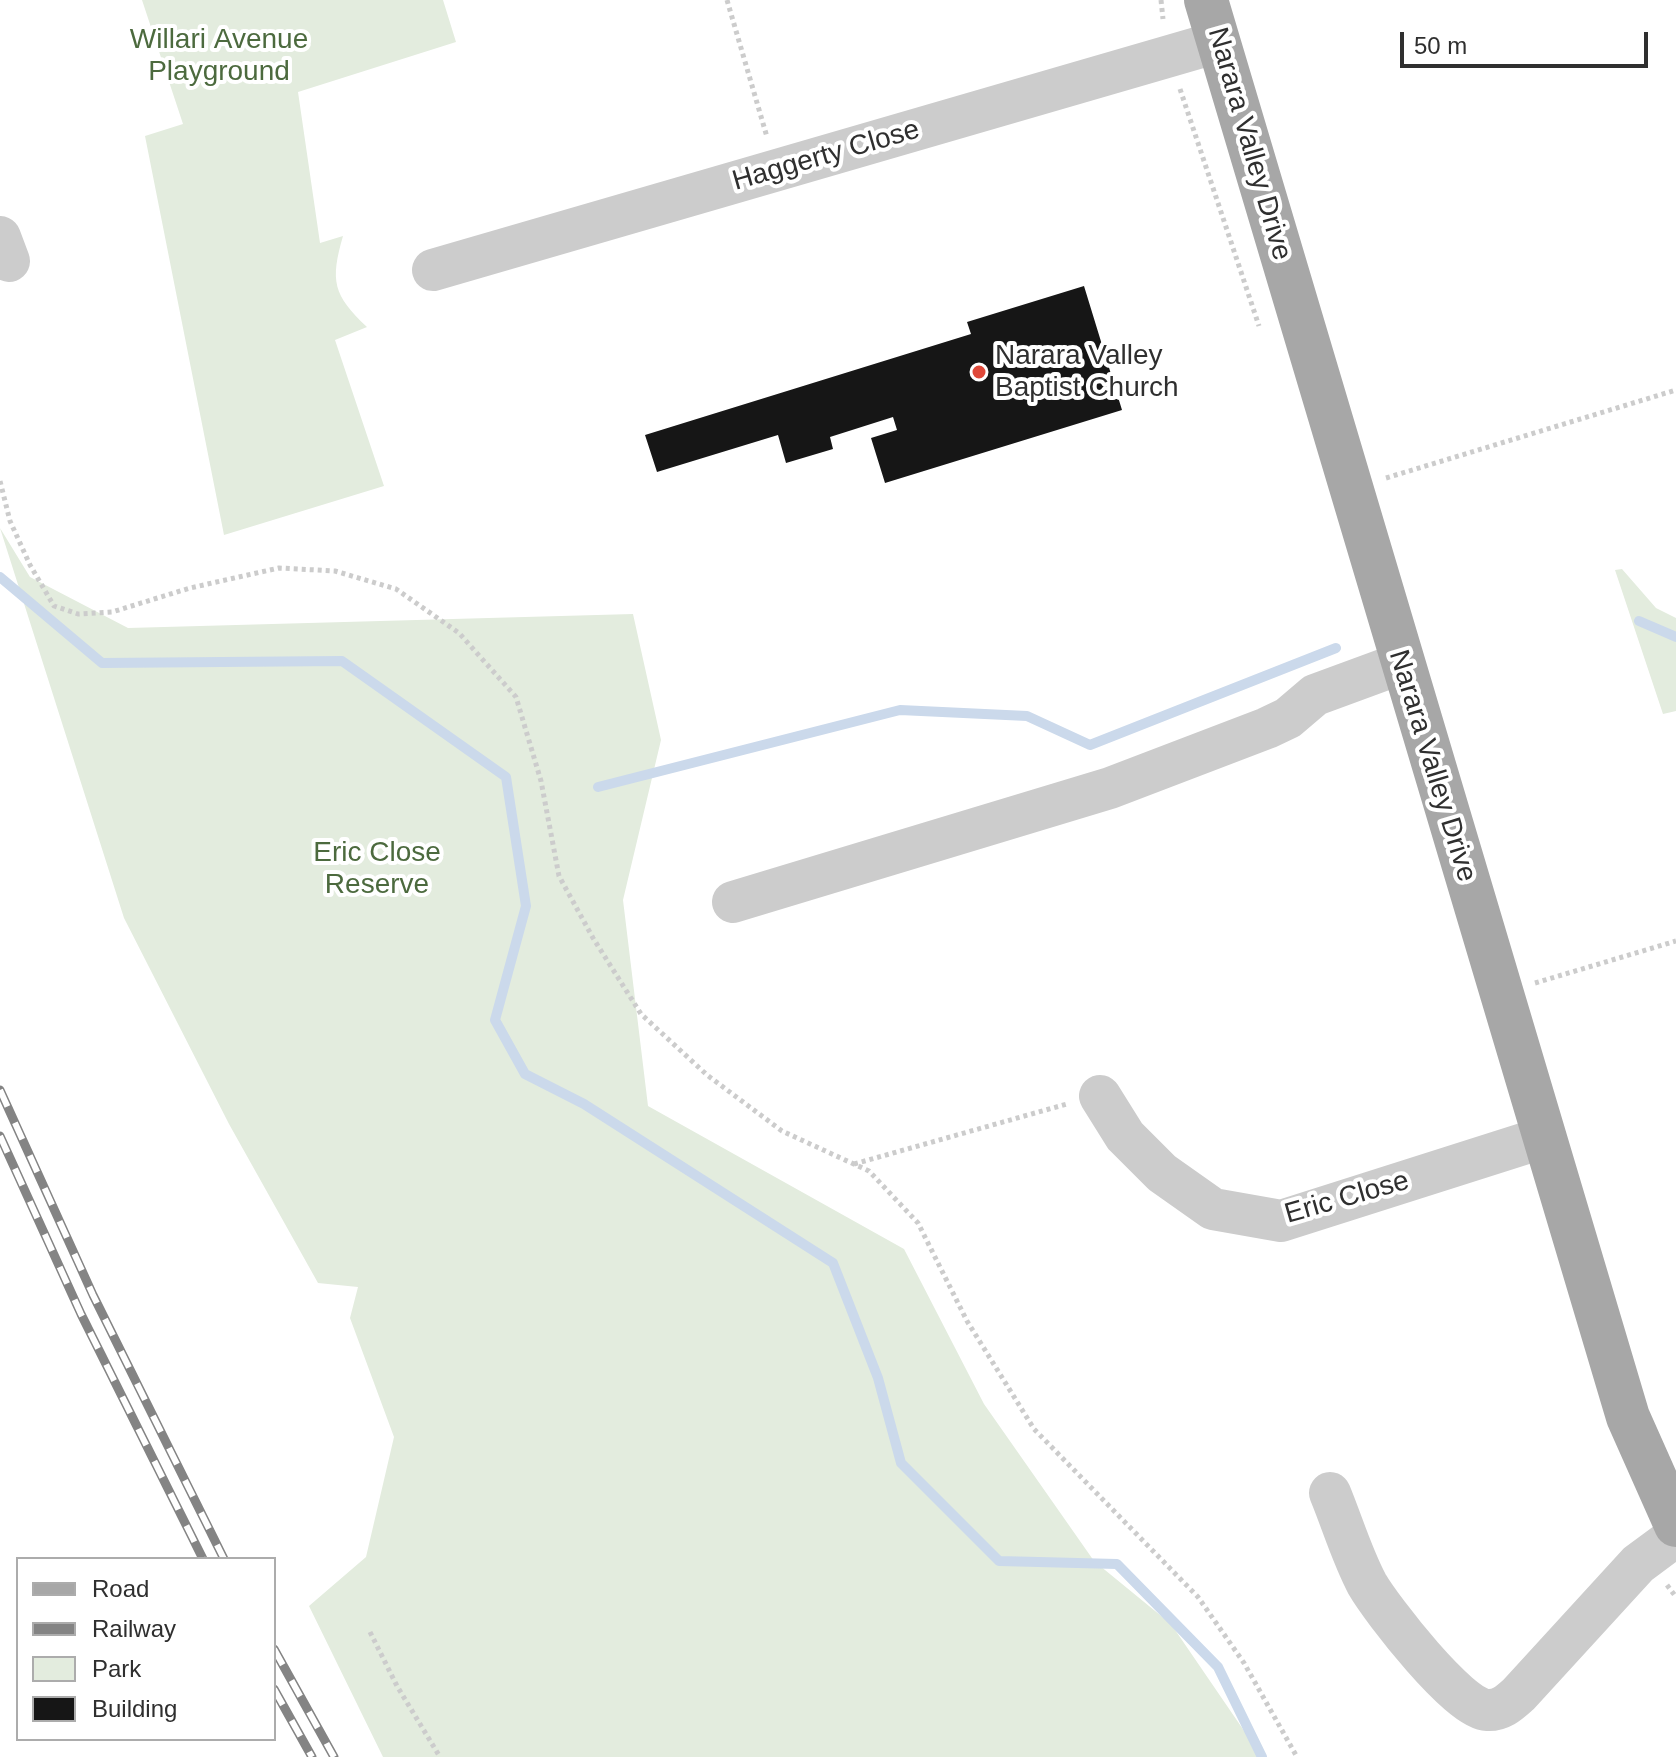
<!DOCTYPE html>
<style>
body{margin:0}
#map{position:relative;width:1676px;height:1757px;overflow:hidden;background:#fff;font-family:Helvetica,sans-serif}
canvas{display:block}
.legend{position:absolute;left:16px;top:1557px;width:260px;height:184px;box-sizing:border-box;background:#fff;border:2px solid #acacac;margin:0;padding:10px 14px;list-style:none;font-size:24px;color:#2f2f2f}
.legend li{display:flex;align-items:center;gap:16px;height:40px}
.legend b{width:40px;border:2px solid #acacac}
.scale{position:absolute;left:1400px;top:32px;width:248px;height:36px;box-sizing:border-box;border:4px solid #2f2f2f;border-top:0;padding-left:10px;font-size:24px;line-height:28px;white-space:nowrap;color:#2f2f2f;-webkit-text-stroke:6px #fff;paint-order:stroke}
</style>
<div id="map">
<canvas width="1676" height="1757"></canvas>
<ul class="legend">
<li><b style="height:10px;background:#a7a7a7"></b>Road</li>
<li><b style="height:10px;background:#848484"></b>Railway</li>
<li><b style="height:22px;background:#e3ecde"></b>Park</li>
<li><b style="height:22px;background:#161616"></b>Building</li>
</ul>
<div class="scale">50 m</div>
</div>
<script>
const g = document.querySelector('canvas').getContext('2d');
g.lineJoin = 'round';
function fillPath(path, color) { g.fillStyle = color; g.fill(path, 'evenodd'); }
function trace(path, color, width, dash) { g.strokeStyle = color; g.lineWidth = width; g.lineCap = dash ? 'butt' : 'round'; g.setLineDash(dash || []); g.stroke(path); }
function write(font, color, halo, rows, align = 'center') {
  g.font = font + ' Helvetica,sans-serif'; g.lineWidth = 8; g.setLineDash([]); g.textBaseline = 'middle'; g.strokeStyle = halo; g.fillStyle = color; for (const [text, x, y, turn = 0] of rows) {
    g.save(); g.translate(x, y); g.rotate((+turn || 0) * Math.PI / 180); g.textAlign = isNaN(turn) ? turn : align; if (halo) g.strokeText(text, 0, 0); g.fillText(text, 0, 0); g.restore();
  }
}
fillPath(new Path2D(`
 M 142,0 L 443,0 L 456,42 L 298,92 L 320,243 L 343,236 C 330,281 333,295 367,327 L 335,340 L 384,486 L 224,535 L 145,136 L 183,124 Z
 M 0,528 L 30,577 L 128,628 L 633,614 L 661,740 L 623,900 L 648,1106 L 904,1249 L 984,1404 L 1094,1561 L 1171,1624 L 1262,1757 L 383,1757 L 309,1606 L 366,1557 L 394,1437 L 350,1318 L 358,1287 L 318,1283 L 229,1124 L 124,918 Z
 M 1622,569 L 1656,608 L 1676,618 L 1676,711 L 1663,714 L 1615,570 Z`), '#e3ecde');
trace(new Path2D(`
 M 0,577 L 102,663 L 342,661 L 506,777 L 526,906 L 495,1020 L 525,1074 L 584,1104 L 833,1263 L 878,1378 L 901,1463 L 999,1561 L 1117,1564 L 1218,1667 L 1262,1757
 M 1639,621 L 1676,637
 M 598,787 L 900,710 L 1027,716 L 1090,745 L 1336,648`), '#cbd9eb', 10);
fillPath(new Path2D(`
 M 1084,286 L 1122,410 L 885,483 L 871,438 L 897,430 L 893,417 L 830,437 L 833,449 L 786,463 L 778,435 L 657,472 L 645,435 L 971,334 L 967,322 Z`), '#161616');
trace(new Path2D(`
 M 727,0 L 767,137
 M 1161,0 L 1163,19
 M 1180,89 L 1259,326
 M 1386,478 L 1676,390
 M 0,481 L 10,521 L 30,565 L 54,606 L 78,614 L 112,612 L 190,588 L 279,568 L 335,571 L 396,589 L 459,633 L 516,697 L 541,781 L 559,876 L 593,938 L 641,1014 L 707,1075 L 782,1131 L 869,1171 L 918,1223 L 967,1321 L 1034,1429 L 1198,1597 L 1244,1663 L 1297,1757
 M 1535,983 L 1676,941
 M 854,1164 L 1067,1104
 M 1667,1585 L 1676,1597
 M 370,1632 L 397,1686 L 440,1757`), '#ccc', 5, [4, 4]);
trace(new Path2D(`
 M 0,237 L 9,261
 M 433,270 L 1218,42
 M 733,902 L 1110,788 L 1267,728 L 1288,718 L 1315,695 L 1402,663
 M 1100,1096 L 1125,1136 L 1162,1173 L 1213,1209 L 1281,1221 L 1542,1138
 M 1330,1493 C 1342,1522 1352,1556 1367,1584 C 1382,1610 1459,1709 1487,1710 C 1501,1711 1510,1702 1519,1694 L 1638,1564 L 1676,1536`), '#ccc', 42);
trace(new Path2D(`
 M 1206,0 L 1628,1417 L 1676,1525`), '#a7a7a7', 44);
const rail = new Path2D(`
 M 0,1090 L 93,1295 L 224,1559
 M 0,1136 L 81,1314 L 203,1559
 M 274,1649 L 334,1757
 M 274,1689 L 312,1757`);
trace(rail, '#848484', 9);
trace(rail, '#fff', 6, [18]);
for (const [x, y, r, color] of [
 [979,372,8,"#df4839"]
]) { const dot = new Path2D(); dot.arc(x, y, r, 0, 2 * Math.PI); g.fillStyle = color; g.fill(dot); trace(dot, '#fff', 3); }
write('28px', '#4c6a3e', '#fff', [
 ["Willari Avenue",219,40],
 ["Playground",219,72],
 ["Eric Close",377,853],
 ["Reserve",377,885]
]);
write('28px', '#2f2f2f', '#fff', [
 ["Narara Valley Drive",1249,144,74],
 ["Haggerty Close",826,156,-16],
 ["Narara Valley Drive",1432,766,73],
 ["Eric Close",1347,1198,-16]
]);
write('28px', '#2f2f2f', '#fff', [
 ["Narara Valley",995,356],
 ["Baptist Church",995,388]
], 'left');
</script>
